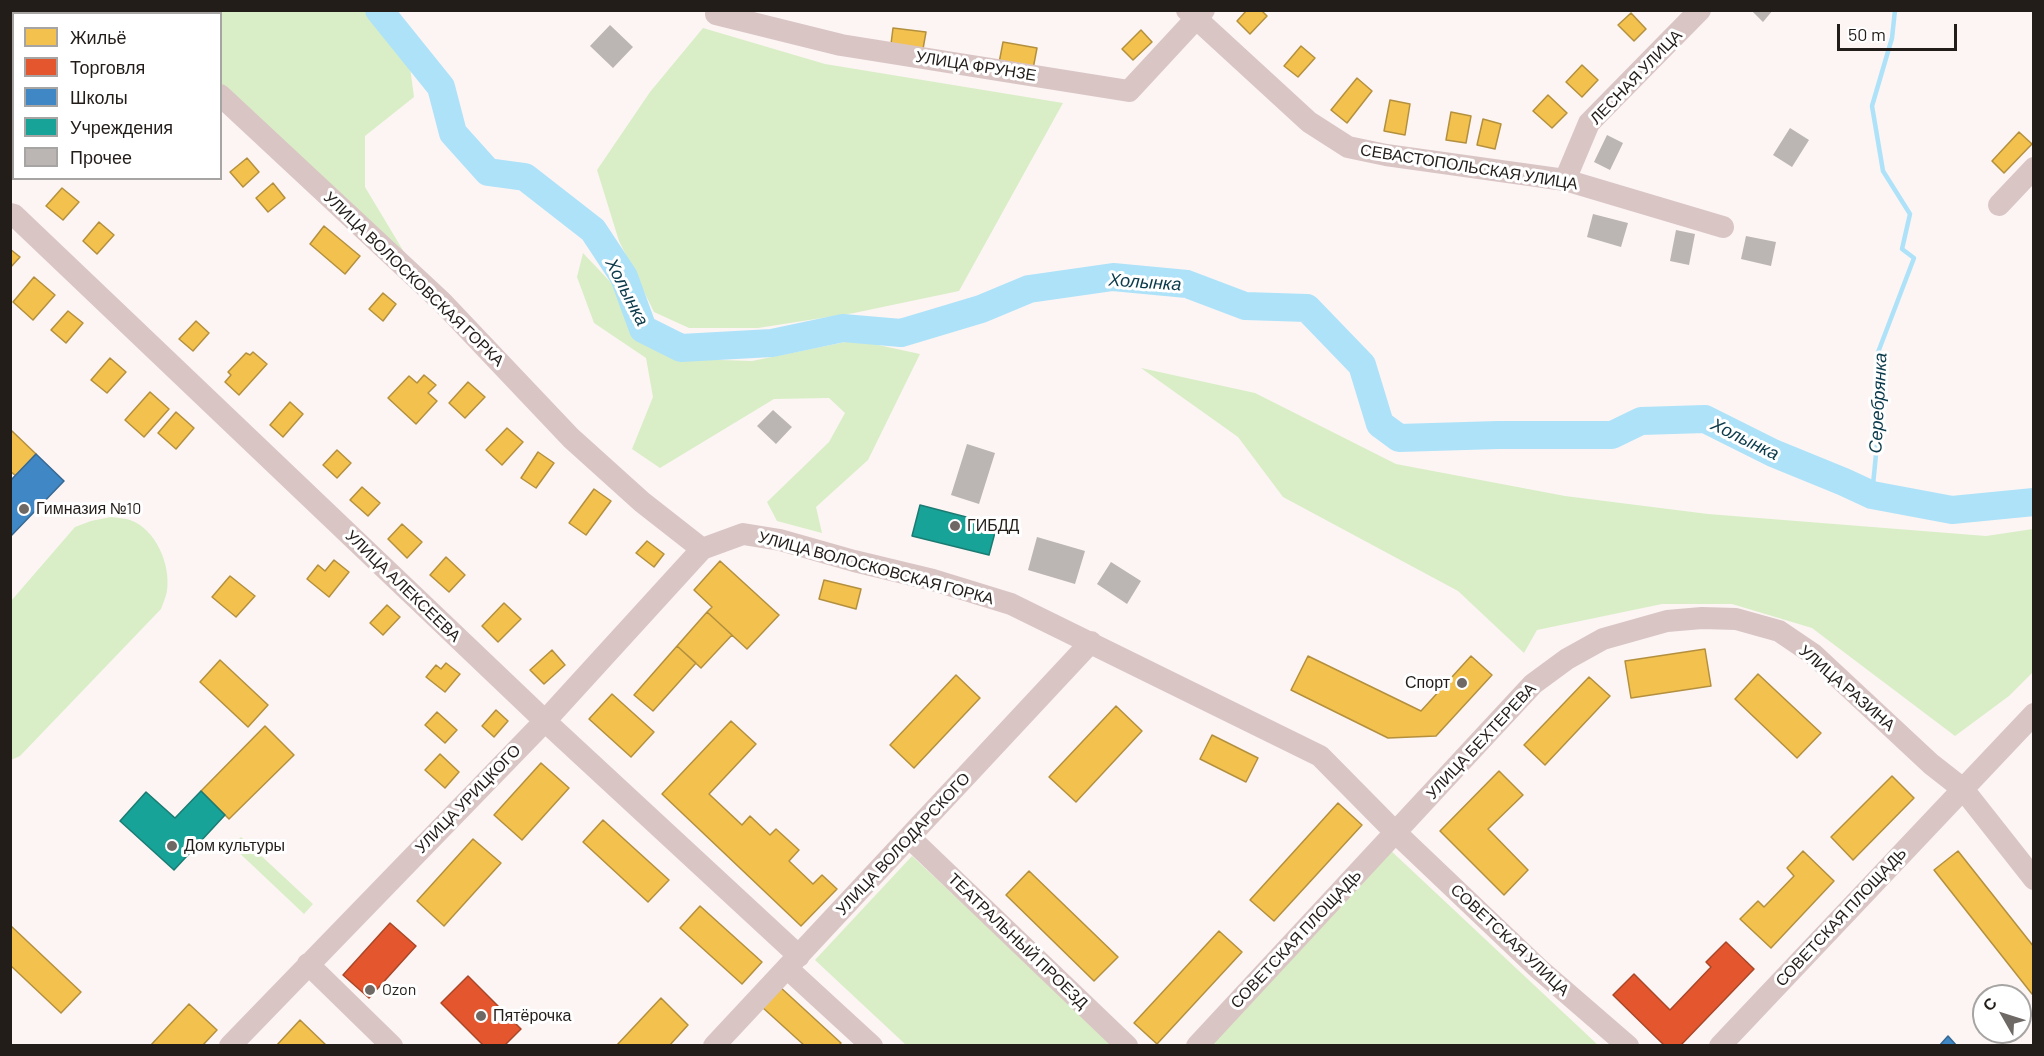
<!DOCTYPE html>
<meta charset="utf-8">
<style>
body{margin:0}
#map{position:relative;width:2044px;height:1056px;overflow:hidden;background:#fcf5f4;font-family:Barlow,sans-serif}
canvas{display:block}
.frame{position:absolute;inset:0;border:12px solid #231d1a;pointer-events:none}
.legend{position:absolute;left:12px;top:12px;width:210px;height:168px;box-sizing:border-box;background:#fff;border:2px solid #a7a5a3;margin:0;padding:8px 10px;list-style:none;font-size:18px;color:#231d1a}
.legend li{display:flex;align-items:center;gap:12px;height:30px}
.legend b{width:30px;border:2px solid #a7a5a3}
.north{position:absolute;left:1972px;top:984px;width:60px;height:60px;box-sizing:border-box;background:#fff;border:2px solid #a7a5a3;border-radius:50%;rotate:309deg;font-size:16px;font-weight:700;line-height:24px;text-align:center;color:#231d1a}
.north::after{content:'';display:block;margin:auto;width:21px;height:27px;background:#6f6966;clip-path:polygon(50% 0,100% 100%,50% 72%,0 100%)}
.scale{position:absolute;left:1837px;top:24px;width:120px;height:27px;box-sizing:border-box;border:3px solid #231d1a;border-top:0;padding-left:8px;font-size:18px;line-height:21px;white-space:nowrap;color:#231d1a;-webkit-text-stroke:4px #fff;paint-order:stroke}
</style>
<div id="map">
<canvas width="2044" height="1056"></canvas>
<div class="frame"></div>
<ul class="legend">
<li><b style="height:16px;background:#f2c14e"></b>Жильё</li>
<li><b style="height:16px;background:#e4572e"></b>Торговля</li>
<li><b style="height:16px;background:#3f88c5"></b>Школы</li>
<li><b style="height:16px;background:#17a398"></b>Учреждения</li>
<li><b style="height:16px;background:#bbb5b3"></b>Прочее</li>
</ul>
<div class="north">С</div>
<div class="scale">50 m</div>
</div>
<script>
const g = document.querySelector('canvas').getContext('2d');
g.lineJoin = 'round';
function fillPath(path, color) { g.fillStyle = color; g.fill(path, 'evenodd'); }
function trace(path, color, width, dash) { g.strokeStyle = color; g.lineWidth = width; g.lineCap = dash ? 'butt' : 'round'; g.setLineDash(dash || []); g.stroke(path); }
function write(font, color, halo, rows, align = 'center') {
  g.font = font + ' Barlow,sans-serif'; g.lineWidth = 6; g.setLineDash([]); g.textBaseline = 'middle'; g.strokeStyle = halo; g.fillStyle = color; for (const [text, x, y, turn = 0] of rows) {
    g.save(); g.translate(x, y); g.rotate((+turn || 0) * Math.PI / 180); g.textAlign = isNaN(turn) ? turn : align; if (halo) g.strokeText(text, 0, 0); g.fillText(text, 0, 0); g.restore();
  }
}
fillPath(new Path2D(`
 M 11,10 L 58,11 L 56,13 L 14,14 L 13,68 L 11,72 Z
 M 134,11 L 373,11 L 410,67 L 414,97 L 365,136 L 365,187 L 422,282 L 221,92 L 220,14 L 137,14 Z
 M 703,28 L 825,64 L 1063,103 L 959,291 L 854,313 L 758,328 L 689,328 L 654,312 L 619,241 L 597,170 L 650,92 Z
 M 583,253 L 619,291 L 641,341 L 690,359 L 752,361 L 855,340 L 920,354 L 868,460 L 816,507 L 822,533 L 777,521 L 767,502 L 829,442 L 845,413 L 829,398 L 774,399 L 660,468 L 632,449 L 653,397 L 646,358 L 594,323 L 577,277 Z
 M 1141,368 L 1255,393 L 1396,464 L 1565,496 L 1708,514 L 1986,536 L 2033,529 L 2033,672 L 2009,696 L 1955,736 L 1812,628 L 1732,604 L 1662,604 L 1537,630 L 1524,653 L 1458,591 L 1283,497 L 1238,437 Z
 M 111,517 C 117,518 124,518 130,520 C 156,529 171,565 167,591 C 166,597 163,603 161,609 L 20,756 L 11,760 L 11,601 L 75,527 L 91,521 Z
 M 241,837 L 313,904 L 304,914 L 232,846 Z
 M 1388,848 L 1598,1045 L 1211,1046 Z
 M 912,856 L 1114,1045 L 906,1045 L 815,960 Z`), '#d9eec6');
const homes = new Path2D(`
 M 1247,10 L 1261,10 L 1267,16 L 1250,34 L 1237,21 Z
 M 1631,13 L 1646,29 L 1634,41 L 1618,25 Z
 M 893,28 L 926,32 L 923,49 L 891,44 Z
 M 1141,30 L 1152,42 L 1133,60 L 1122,49 Z
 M 1003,42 L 1037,48 L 1033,69 L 999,63 Z
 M 1301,46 L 1315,58 L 1298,77 L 1284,66 Z
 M 1582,65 L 1598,80 L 1582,97 L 1566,82 Z
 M 1357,78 L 1372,91 L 1347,123 L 1331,110 Z
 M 1548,95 L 1567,113 L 1552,128 L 1533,111 Z
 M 1390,100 L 1410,104 L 1405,135 L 1384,131 Z
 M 1451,112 L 1471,116 L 1466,143 L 1446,140 Z
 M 1483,119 L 1501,124 L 1495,149 L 1477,145 Z
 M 2019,132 L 2032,144 L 2004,173 L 1992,161 Z
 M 247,158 L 259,172 L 243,187 L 230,172 Z
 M 273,183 L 285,198 L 268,212 L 256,198 Z
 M 62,188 L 79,202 L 63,220 L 46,206 Z
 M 99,222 L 114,235 L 97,254 L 83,241 Z
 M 324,226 L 360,256 L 345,274 L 310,244 Z
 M 10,249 L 20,257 L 10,268 Z
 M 34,277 L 55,295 L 33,320 L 13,302 Z
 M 383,293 L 396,304 L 383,321 L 369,309 Z
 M 68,311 L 83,323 L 66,343 L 51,330 Z
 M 196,321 L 209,333 L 193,351 L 179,339 Z
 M 253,352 L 267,364 L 239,395 L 225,382 L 231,375 L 228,372 L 246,353 L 250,355 Z
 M 110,358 L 126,372 L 107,393 L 91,380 Z
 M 424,375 L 436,385 L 428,393 L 437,401 L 416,424 L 388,398 L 409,376 L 417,383 Z
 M 468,382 L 485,397 L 465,418 L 449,403 Z
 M 150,392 L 169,409 L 144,437 L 125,420 Z
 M 290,402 L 303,414 L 283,437 L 270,425 Z
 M 176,412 L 194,428 L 176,449 L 158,433 Z
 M 507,428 L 523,442 L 502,465 L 486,450 Z
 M 12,431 L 36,454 L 16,476 L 10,471 L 10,433 Z
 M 337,450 L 351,463 L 337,478 L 323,465 Z
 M 538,452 L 554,463 L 536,488 L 521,478 Z
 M 362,487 L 380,503 L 368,516 L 350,500 Z
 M 594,489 L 611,501 L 586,535 L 569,523 Z
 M 402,524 L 422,542 L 407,558 L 388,539 Z
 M 647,541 L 664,554 L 654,567 L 636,553 Z
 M 446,557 L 465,575 L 449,592 L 430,575 Z
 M 334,560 L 349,572 L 329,597 L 307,579 L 318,565 L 325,571 Z
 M 720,561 L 779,615 L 747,649 L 707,612 L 712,607 L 694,590 Z
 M 230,576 L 255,596 L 236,617 L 212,597 Z
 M 824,580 L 861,589 L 856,609 L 819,599 Z
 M 504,603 L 521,619 L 498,642 L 482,626 Z
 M 387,605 L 400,617 L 383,635 L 370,623 Z
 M 707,612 L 732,635 L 701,668 L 677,646 Z
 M 677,646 L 696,663 L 653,711 L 634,695 Z
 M 1705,649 L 1711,686 L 1631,698 L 1625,661 Z
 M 552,650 L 565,665 L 544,684 L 530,670 Z
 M 1308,656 L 1421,711 L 1471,656 L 1492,675 L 1436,736 L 1388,738 L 1291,690 Z
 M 220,660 L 268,705 L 248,727 L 200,682 Z
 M 446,663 L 460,674 L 445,692 L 426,677 L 436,665 L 441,669 Z
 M 1758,674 L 1821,733 L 1797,758 L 1735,699 Z
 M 956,675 L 980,698 L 914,768 L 890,745 Z
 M 1589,677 L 1610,696 L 1545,765 L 1524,745 Z
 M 612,694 L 654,732 L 631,757 L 589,719 Z
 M 1116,706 L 1142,731 L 1076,802 L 1049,777 Z
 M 496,710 L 508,721 L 494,737 L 482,726 Z
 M 437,712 L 457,730 L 445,743 L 425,725 Z
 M 731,721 L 756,744 L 709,794 L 742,825 L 750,816 L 770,835 L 776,829 L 799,850 L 789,861 L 813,884 L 822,875 L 837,889 L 801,926 L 662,794 Z
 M 265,726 L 294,755 L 229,819 L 201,791 Z
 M 1212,735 L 1258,758 L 1246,782 L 1200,759 Z
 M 440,754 L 459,772 L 445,788 L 425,770 Z
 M 541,763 L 569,788 L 522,840 L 494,815 Z
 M 1499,771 L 1523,795 L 1488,829 L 1528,870 L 1504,895 L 1440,831 Z
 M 1892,776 L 1914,798 L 1853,860 L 1831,837 Z
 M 1338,803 L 1362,825 L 1274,921 L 1250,900 Z
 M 603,820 L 669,880 L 648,902 L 583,842 Z
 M 473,839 L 501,863 L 444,926 L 417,901 Z
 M 1803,851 L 1834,881 L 1771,948 L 1740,919 L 1758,901 L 1764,907 L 1794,876 L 1787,868 Z
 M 1958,851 L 2034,947 L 2034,993 L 2032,994 L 1934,870 Z
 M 1029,871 L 1118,957 L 1094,981 L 1006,895 Z
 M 700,906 L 762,962 L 742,984 L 680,928 Z
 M 10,925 L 81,992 L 61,1013 L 10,965 Z
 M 1219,931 L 1242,952 L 1157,1044 L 1134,1023 Z
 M 780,987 L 841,1043 L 838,1046 L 805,1046 L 762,1007 Z
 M 661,998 L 688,1025 L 669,1046 L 616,1046 Z
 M 189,1004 L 217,1030 L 202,1046 L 150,1046 Z
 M 300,1020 L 327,1046 L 276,1046 Z`);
fillPath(homes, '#f2c14e');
trace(homes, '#b4903e', 1.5);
const shops = new Path2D(`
 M 390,923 L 416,946 L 369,998 L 343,975 Z
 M 1726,942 L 1754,969 L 1680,1046 L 1665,1046 L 1613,995 L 1634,974 L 1670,1010 L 1711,967 L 1706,962 Z
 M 468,976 L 521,1029 L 504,1046 L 484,1046 L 441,1003 Z`);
fillPath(shops, '#e4572e');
trace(shops, '#aa4628', 1.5);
const schools = new Path2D(`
 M 36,454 L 64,481 L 10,537 L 10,481 Z
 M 1948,1036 L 1957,1046 L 1939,1046 Z`);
fillPath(schools, '#3f88c5');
trace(schools, '#376892', 1.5);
const public = new Path2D(`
 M 920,505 L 997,525 L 989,555 L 912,536 Z
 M 201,791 L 225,815 L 174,870 L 120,821 L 146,792 L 175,818 Z`);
fillPath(public, '#17a398');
trace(public, '#1b7b72', 1.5);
trace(new Path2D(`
 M 1872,495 L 1878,434 L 1877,355 L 1914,258 L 1902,249 L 1910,214 L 1883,171 L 1872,106 L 1892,38 L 1895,10`), '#aee2f9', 4.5);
trace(new Path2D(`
 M 379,10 L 441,87 L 453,133 L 488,172 L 525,177 L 593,230 L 624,277 L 643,329 L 681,348 L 772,343 L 843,328 L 901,333 L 981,309 L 1029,289 L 1113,277 L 1187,284 L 1245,306 L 1307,308 L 1362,365 L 1380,424 L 1399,438 L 1498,435 L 1612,435 L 1641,421 L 1705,419 L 1773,453 L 1844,482 L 1872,495 L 1952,510 L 2034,502`), '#aee2f9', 28);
fillPath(new Path2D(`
 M 1751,10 L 1773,10 L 1763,22 Z
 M 610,25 L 633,47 L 613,68 L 590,46 Z
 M 1790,128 L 1809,140 L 1792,167 L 1773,155 Z
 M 1607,135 L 1623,143 L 1610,170 L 1594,162 Z
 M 1593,214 L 1628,223 L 1621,247 L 1587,237 Z
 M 1676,230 L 1695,234 L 1689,265 L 1670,261 Z
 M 1746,236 L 1776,242 L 1771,266 L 1741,259 Z
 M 773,410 L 792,427 L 776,444 L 757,426 Z
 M 967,444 L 995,453 L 979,504 L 951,495 Z
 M 1037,537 L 1085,551 L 1075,584 L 1028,570 Z
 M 1111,562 L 1141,581 L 1127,604 L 1097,584 Z`), '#bbb5b3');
trace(new Path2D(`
 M 131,10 L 134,14
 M 719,10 L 716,14 L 841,45 L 1129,91 L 1204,10
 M 1187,10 L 1309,122 L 1348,147 L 1386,155 L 1565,180 L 1723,227
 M 220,95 L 442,302 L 571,438 L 642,502 L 702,549
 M 1565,180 L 1589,123 L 1700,10
 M 1999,205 L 2034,168
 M 10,214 L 14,215 L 545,721 L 799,956
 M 909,837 L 1127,1046
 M 308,964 L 392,1046
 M 787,968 L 872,1046
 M 230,1046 L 545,721 L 702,549 L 743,534 L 780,540 L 854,561 L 933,580 L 1011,604 L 1320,756 L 1395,832 L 1539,969 L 1628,1046
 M 714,1046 L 1091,642
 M 1197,1046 L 1533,684 L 1567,659 L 1603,639 L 1667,621 L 1702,618 L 1736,619 L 1779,631 L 1813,654 L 1931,764 L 1963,789 L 2034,879
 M 1720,1046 L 2034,714`), '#dac5c5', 22);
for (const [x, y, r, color] of [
 [24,509,6,"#6f6966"],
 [955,526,6,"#6f6966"],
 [1462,683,6,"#6f6966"],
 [172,846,6,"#6f6966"],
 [370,990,6,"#6f6966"],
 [481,1016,6,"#6f6966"]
]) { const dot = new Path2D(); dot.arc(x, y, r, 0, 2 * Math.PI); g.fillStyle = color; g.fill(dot); trace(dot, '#fff', 2); }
write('16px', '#231d1a', '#fff', [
 ["УЛИЦА ФРУНЗЕ",976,66,9],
 ["ЛЕСНАЯ УЛИЦА",1636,77,-46],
 ["СЕВАСТОПОЛЬСКАЯ УЛИЦА",1469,167,9],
 ["УЛИЦА ВОЛОСКОВСКАЯ ГОРКА",414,279,44],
 ["УЛИЦА ВОЛОСКОВСКАЯ ГОРКА",876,568,15],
 ["УЛИЦА АЛЕКСЕЕВА",403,586,44],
 ["УЛИЦА РАЗИНА",1847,688,41],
 ["УЛИЦА БЕХТЕРЕВА",1481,741,-47],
 ["УЛИЦА УРИЦКОГО",468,799,-46],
 ["УЛИЦА ВОЛОДАРСКОГО",903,844,-47],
 ["СОВЕТСКАЯ ПЛОЩАДЬ",1841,917,-47],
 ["СОВЕТСКАЯ ПЛОЩАДЬ",1296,939,-47],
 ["СОВЕТСКАЯ УЛИЦА",1510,940,43],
 ["ТЕАТРАЛЬНЫЙ ПРОЕЗД",1018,941,44]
]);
write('16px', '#231d1a', '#fff', [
 ["Гимназия №10",36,509],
 ["ГИБДД",967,526],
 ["Спорт",1450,683,"right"],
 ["Дом культуры",184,846],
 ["Ozon",382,990],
 ["Пятёрочка",493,1016]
], 'left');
write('italic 18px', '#0b3a4b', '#fff', [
 ["Холынка",1145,282,4],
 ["Холынка",627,292,63],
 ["Серебрянка",1878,403,-87],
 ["Холынка",1745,439,26]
]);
</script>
